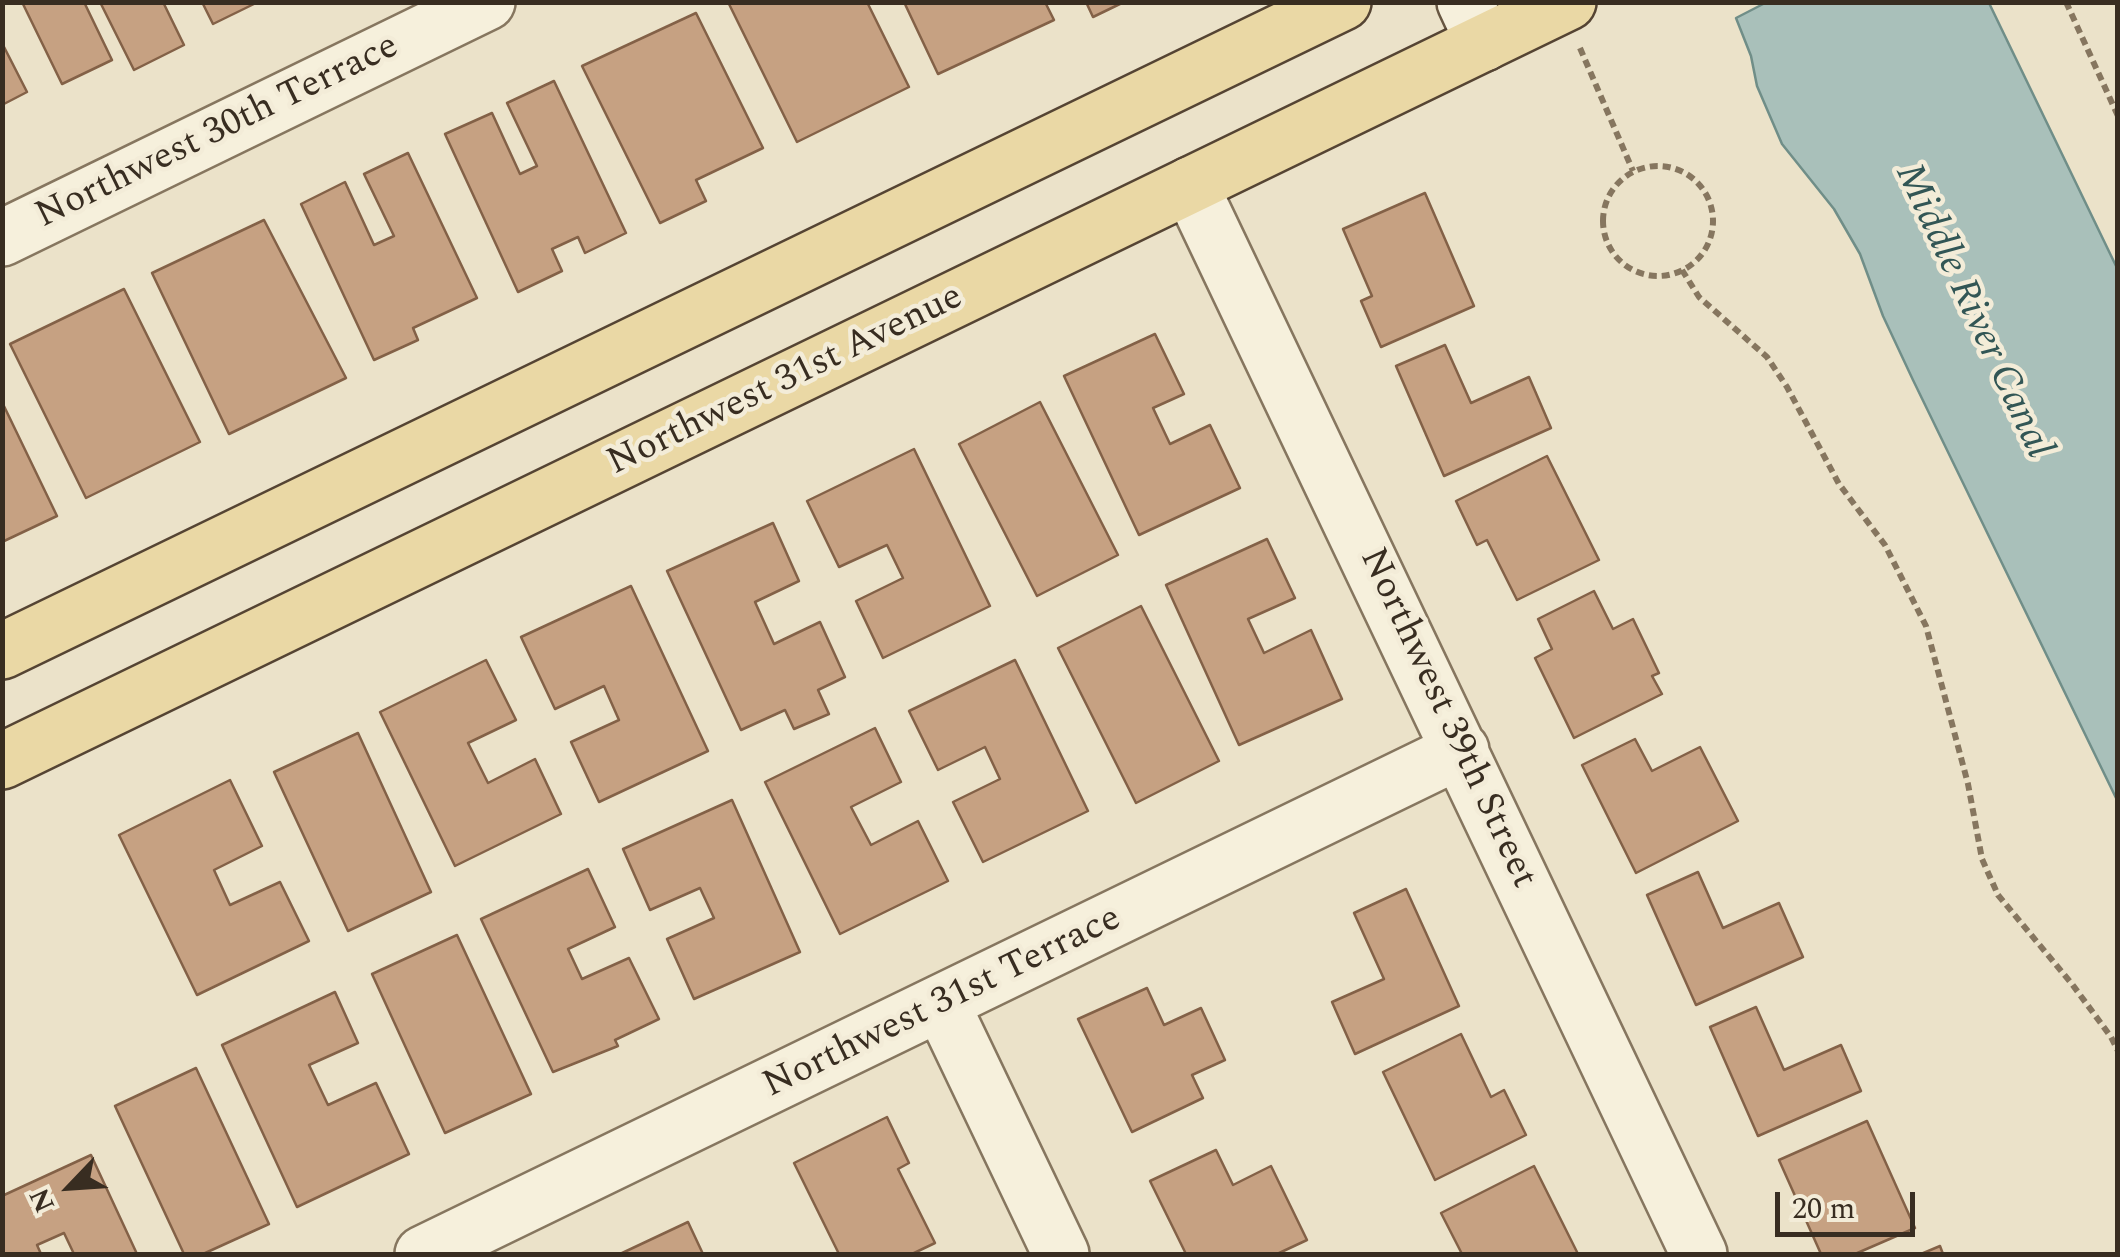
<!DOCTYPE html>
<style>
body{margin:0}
#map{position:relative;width:2120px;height:1257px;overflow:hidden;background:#ebe2c9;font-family:Spectral,serif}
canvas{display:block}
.frame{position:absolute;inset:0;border:5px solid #382d21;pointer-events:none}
.north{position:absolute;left:20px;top:1137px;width:100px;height:100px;-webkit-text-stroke:8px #f3ecd8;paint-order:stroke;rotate:245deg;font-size:28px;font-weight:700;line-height:40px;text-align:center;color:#382d21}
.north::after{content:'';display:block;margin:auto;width:35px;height:45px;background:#382d21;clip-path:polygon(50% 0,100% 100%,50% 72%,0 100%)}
.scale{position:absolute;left:1775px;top:1192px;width:140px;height:45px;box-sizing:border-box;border:5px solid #382d21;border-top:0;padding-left:12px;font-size:30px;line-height:35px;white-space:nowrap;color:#382d21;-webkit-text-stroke:8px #f3ecd8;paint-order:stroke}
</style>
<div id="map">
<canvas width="2120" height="1257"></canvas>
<div class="frame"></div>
<div class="north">N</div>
<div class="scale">20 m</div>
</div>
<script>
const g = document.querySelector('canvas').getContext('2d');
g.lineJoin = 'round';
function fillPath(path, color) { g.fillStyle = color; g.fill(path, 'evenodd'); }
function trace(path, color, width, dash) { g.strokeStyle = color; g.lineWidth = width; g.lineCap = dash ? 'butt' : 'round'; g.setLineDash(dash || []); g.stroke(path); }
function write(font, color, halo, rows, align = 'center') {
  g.font = font + ' Spectral,serif'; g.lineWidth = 9; g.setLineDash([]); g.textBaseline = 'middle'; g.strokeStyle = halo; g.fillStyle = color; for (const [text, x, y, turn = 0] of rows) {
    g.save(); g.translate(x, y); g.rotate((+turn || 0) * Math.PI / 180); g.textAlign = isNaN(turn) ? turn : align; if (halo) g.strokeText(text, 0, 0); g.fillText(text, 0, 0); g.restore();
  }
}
const water = new Path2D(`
 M 1767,2 L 1989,3 L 2117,268 L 2117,800 L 1913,380 L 1883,316 L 1860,254 L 1834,209 L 1782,144 L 1757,86 L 1751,56 L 1736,18 Z`);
fillPath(water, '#a9c0ba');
trace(water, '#708e88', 2.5);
const building = new Path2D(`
 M 22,2 L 84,2 L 112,60 L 62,84 Z
 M 100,2 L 163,2 L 184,45 L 134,70 Z
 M 202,2 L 258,2 L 213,24 Z
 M 728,2 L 867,2 L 909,87 L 797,142 Z
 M 904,2 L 1045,2 L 1054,20 L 938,74 Z
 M 1086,2 L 1124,2 L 1093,17 Z
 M 696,13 L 763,148 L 696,180 L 706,201 L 660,223 L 582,66 Z
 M 2,43 L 27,92 L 2,105 Z
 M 554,81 L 626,233 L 585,253 L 578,237 L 552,249 L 562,271 L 518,292 L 445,134 L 492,113 L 520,174 L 537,166 L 507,103 Z
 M 408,153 L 477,298 L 413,328 L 418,340 L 374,360 L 301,204 L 345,182 L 374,245 L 394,236 L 364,174 Z
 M 1425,193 L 1474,306 L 1381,347 L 1361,301 L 1372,296 L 1343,229 Z
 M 264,220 L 346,378 L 229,434 L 152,273 Z
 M 124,289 L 200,442 L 86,498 L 10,344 Z
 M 1155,334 L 1184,394 L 1153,408 L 1170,444 L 1210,425 L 1240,488 L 1139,535 L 1064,376 Z
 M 1445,345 L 1471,403 L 1529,377 L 1551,428 L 1444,476 L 1396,366 Z
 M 2,402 L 57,516 L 2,542 Z
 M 1040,402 L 1118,555 L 1037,596 L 959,444 Z
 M 914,449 L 990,606 L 883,658 L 856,601 L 903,578 L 887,545 L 839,567 L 807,501 Z
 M 1547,456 L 1599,560 L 1517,600 L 1487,540 L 1477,545 L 1456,501 Z
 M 773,523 L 799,581 L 755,602 L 774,644 L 820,622 L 845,677 L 818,690 L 829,714 L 794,729 L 785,710 L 741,730 L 667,571 Z
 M 1267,539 L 1295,598 L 1248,619 L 1264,653 L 1311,630 L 1342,699 L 1239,745 L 1166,585 Z
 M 631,586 L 708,751 L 599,802 L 571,742 L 619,720 L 604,686 L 555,709 L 521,637 Z
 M 1594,591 L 1613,629 L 1633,619 L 1659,673 L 1652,676 L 1662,694 L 1574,738 L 1535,658 L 1552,649 L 1538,619 Z
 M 1141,606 L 1219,761 L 1136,803 L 1058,648 Z
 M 486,660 L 516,720 L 468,743 L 488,783 L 535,759 L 561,814 L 455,866 L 380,712 Z
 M 1015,660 L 1088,811 L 983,862 L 953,802 L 1000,779 L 985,747 L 938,770 L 909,711 Z
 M 875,728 L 901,782 L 851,807 L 871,845 L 918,821 L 948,881 L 840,934 L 765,782 Z
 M 358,733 L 431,892 L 348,931 L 274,772 Z
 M 1635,739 L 1652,771 L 1700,747 L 1738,821 L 1636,873 L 1582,765 Z
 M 230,780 L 262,846 L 214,870 L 230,905 L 280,882 L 309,941 L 197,995 L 119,835 Z
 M 732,800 L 800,952 L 694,999 L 667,939 L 714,918 L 700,888 L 650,910 L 623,849 Z
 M 588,869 L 615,927 L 568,949 L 582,979 L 629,958 L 659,1019 L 615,1040 L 618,1046 L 553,1072 L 481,919 Z
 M 1698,872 L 1723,928 L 1779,903 L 1803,957 L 1696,1005 L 1647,895 Z
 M 1406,889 L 1459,1006 L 1355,1054 L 1332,1002 L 1384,979 L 1354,913 Z
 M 457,935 L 531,1094 L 445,1133 L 372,974 Z
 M 1147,988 L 1164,1025 L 1201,1008 L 1225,1060 L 1192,1075 L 1203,1098 L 1132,1132 L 1078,1019 Z
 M 335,992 L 358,1043 L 309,1065 L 328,1105 L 376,1083 L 409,1154 L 297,1207 L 222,1045 Z
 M 1756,1007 L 1784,1070 L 1841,1045 L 1861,1091 L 1758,1136 L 1710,1027 Z
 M 1461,1034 L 1491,1097 L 1504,1090 L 1526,1135 L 1435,1180 L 1383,1072 Z
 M 196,1068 L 269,1224 L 203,1254 L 184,1254 L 115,1106 Z
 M 887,1117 L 909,1163 L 898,1169 L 935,1243 L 912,1254 L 839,1254 L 794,1163 Z
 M 1867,1121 L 1915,1228 L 1855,1254 L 1821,1254 L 1779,1160 Z
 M 1216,1150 L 1233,1185 L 1271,1166 L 1307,1240 L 1277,1254 L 1186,1254 L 1150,1181 Z
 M 91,1155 L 137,1254 L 74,1254 L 64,1233 L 37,1245 L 41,1254 L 2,1254 L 2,1196 Z
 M 1534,1166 L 1578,1254 L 1462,1254 L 1441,1213 Z
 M 688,1222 L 703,1254 L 620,1254 Z
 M 1940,1246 L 1943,1254 L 1921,1254 Z`);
fillPath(building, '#c6a182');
trace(building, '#836147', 2.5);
const street = new Path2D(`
 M 1190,185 L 1699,1254
 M 2,238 L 487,2
 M 942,1005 L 1061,1254
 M 423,1254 L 1461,750`);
const secondary = new Path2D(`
 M 1465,2 L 1484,43`);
const primary = new Path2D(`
 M 2,651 L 1343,2
 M 2,761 L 1568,2`);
trace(street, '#86765f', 60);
trace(secondary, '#685742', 60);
trace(primary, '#543', 60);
trace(new Path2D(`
 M 2066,2 L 2118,116
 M 1580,48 L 1633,171
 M1603 221a55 55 0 1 1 110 0a55 55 0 1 1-110 0Z
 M 1682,270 L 1699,297 L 1767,357 L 1787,387 L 1839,484 L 1885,545 L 1926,626 L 1968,784 L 1982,859 L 1998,895 L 2072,984 L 2111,1037 L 2118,1051`), '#86765f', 6, [8, 5]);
trace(street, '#f6f0dc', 55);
trace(secondary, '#f6f0dc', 55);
trace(primary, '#ead8a5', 55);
write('38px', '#382d21', '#f3ecd8', [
 ["Northwest 30th Terrace",218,133,-26],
 ["Northwest 31st Avenue",786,382,-26],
 ["Northwest 39th Street",1446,719,65],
 ["Northwest 31st Terrace",943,1004,-26]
]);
write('italic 40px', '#325655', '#f3ecd8', [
 ["Middle River Canal",1971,312,65]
]);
</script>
